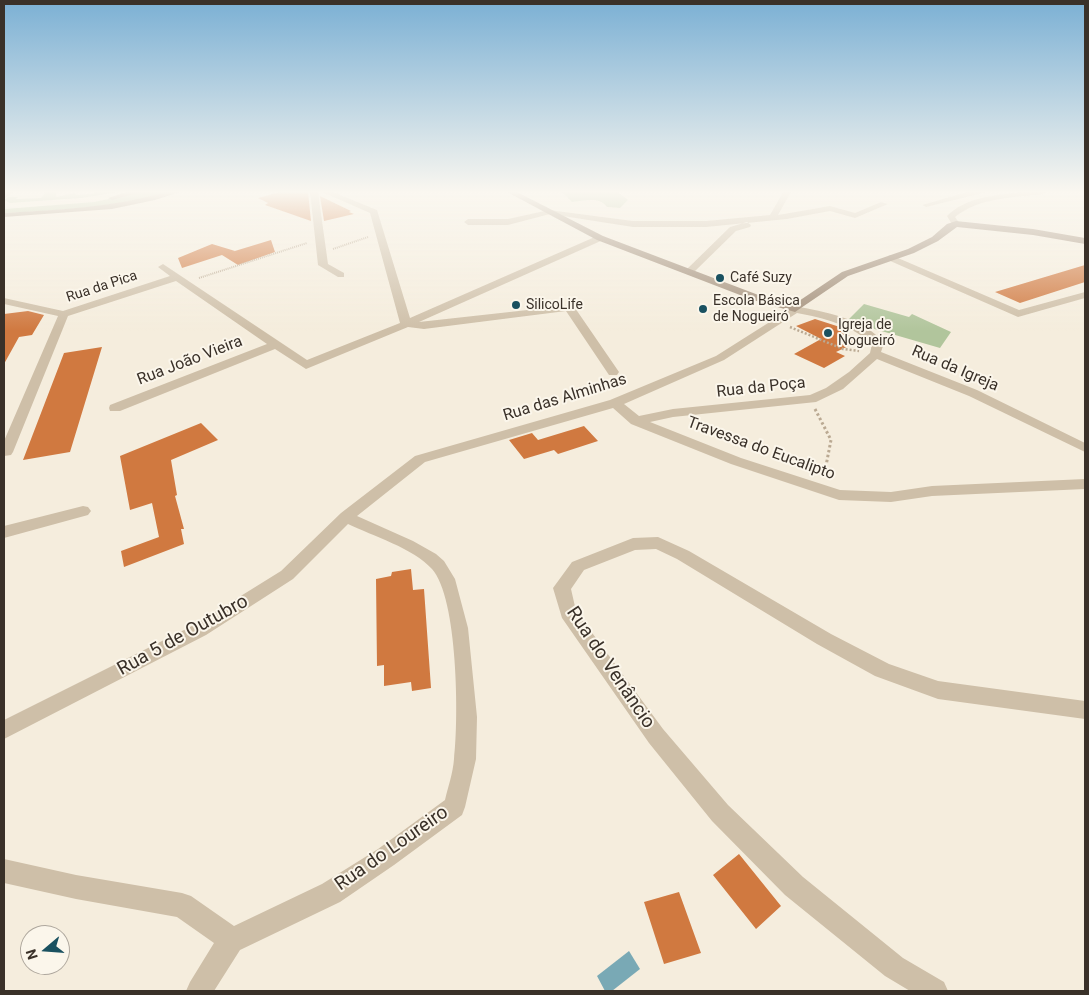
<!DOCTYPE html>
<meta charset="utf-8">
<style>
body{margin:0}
#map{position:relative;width:1089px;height:995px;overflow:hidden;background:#f5eddd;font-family:Roboto,sans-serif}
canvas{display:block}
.frame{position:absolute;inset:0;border:5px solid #3a3129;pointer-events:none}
.north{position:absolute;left:20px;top:925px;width:50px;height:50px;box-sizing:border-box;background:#fbf6eb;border:1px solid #aea79d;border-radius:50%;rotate:252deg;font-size:14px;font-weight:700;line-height:20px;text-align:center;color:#3a3129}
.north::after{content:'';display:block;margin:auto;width:18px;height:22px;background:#1a5160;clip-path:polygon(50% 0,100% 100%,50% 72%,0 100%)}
</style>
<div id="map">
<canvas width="1089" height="995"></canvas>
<div class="frame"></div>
<div class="north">N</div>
</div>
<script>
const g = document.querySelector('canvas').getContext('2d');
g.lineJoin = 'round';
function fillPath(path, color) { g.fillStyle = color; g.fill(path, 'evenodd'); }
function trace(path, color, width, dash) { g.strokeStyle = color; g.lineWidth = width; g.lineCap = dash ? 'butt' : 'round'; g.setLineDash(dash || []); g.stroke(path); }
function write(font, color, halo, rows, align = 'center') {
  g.font = font + ' Roboto,sans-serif'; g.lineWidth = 4; g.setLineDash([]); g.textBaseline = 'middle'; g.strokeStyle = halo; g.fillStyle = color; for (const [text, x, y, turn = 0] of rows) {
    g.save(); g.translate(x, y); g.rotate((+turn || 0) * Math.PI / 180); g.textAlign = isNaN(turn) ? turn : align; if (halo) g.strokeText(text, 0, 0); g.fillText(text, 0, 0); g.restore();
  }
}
fillPath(new Path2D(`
 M 43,192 L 56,192 L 56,197 L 74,193 L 76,195 L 93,194 L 94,192 L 118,192 L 81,198 L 10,203 L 4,200 L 8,197 L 18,197 L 16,199 L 41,198 L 45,193 Z
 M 142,192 L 170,192 C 113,208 62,210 4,213 L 4,209 L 94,202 Z
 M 562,192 L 618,192 L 628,200 L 620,208 L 607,207 C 599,196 584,201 572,202 Z
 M 864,304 L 909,317 L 912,314 L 951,332 L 940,348 L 847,321 Z`), '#b1c59c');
fillPath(new Path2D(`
 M 629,951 L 640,969 L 612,991 L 605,991 L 597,976 Z`), '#79a9b5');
fillPath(new Path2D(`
 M 280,192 L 308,192 L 311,221 L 265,205 L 268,203 L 258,198 Z
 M 320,196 L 351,211 L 349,212 L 354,214 L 324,221 Z
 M 271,240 L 275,252 L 238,265 L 222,255 L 182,268 L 178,258 L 212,244 L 235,251 L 225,254 Z
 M 1085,265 L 1085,282 L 1020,303 L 995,292 Z
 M 28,311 L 44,315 L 32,335 L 19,337 L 4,364 L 4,314 Z
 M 815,319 L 843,328 L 839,330 L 859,341 L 836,352 L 845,356 L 824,368 L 794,354 L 821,339 L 796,326 Z
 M 102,347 L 70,452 L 23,460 L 64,353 Z
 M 201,423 L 218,440 L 171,460 L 177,495 L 175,496 L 184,529 L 181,529 L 184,544 L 124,567 L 121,551 L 159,537 L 152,503 L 130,510 L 120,456 Z
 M 584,426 L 598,441 L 558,454 L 554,450 L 524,459 L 509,440 L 532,433 L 538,440 Z
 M 411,569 L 413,590 L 424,589 L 431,688 L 412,691 L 411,682 L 384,686 L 384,665 L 377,666 L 376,579 L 391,576 L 392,572 Z
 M 739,854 L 781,906 L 756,929 L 713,875 Z
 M 679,892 L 701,953 L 664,964 L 644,902 Z`), '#d07940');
trace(new Path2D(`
 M 333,249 L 368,237
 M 199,278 L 307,243`), '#baa992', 2, [1, 1]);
trace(new Path2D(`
 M 790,327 L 843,349 L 859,351`), '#baa992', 2.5, [2, 2]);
trace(new Path2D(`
 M 815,409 L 831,440 L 824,476`), '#baa992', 3, [2.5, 2.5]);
fillPath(new Path2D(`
 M 5,192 L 14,192 L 4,199 Z
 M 310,192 L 318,192 L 328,264 L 344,273 L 344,277 L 338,277 L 318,265 Z
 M 322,192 L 333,192 L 377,210 L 410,318 L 597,236 L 603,236 L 603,240 L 419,322 L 573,305 L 619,372 L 617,375 L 609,375 L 566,311 L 424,329 L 408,327 L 306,369 L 275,349 L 120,411 L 110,411 L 109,408 L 110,405 L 267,344 L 176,281 L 68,316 L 13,452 L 11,455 L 4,456 L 4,441 L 58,316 L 4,304 L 4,298 L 63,311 L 170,276 L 158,267 L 163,264 L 307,360 L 400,323 L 370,213 Z
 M 783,192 L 791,192 L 778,215 L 830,206 L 855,213 L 881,202 L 888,204 L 855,218 L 830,211 L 787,219 L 706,227 L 633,227 L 550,214 L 508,225 L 468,225 L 464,222 L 468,219 L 508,219 L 549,210 L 633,221 L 706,221 L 770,215 Z
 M 967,192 L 987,192 L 926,207 L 922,205 Z
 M 1022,192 L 1047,192 L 1043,194 C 1013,198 980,197 955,217 L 960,224 L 956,227 L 953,226 L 947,216 C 965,197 997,195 1022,192 Z
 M 747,222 L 751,225 L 750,227 L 736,231 L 692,274 L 686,274 L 686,270 L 730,227 Z
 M 891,255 L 1019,310 L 1085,292 L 1085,298 L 1018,317 L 888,260 L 888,256 Z
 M 795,306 C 824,312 864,318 884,343 L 881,352 L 977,390 L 1085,443 L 1085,452 L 969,396 L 877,359 L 843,389 L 816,402 L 673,417 L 650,422 L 741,458 L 840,490 L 891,492 L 932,486 L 1085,479 L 1085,489 L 932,496 L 891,502 L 839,500 L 731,464 L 631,424 L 613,408 L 425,462 L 357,516 L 413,541 L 436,554 L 444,561 L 455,579 L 468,628 L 477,717 L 476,759 L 465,807 L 462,815 L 394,865 L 340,902 L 240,950 L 214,991 L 186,991 L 190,982 L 214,943 L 177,917 L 76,899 L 4,883 L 4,859 L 76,875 L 182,893 L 191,896 L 234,926 L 322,884 L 378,849 L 445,800 C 448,787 453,773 454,759 C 459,720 458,598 432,569 C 413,548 373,536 348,524 L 293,579 L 206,635 L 4,739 L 4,720 L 194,625 L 281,571 L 341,513 L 415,456 L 610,400 L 716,356 ZM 797,313 C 824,318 851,325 872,344 L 870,353 L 849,372 L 826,388 L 810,395 L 673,409 L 639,416 L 624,404 L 724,360 Z
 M 83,506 L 88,507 L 91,511 L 88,515 L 4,538 L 4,526 Z
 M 658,537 L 689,551 L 831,634 L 889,664 L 938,681 L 1085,701 L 1085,719 L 938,699 L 875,676 L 817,644 L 677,559 L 656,549 L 635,550 L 584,570 L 571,589 L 576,611 L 663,729 L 728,805 L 803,877 L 903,958 L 944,982 L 948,991 L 910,991 L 885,976 L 785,895 L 712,821 L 649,743 L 562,618 L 553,588 L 572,562 L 633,538 Z`), '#cebfa8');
fillPath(new Path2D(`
 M 127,192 L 141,192 L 112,200 L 108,198 Z
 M 167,192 L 180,192 L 155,200 L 112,209 L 4,217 L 4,213 C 59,210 114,207 167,192 Z
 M 507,192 L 517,192 L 603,236 L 761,296 L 793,305 L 842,272 L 908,249 L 932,237 L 947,224 L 956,221 L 1033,229 L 1085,238 L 1085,244 L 1033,235 L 957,227 L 938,241 L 914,253 L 848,276 L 795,312 L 753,300 L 597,240 Z`), '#a28e79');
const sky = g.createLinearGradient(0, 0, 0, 331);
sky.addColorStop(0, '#7bb0d4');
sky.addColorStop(0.58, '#faf7f0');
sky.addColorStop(1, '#faf7f000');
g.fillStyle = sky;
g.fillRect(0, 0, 1089, 331);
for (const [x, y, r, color] of [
 [720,278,5,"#1a5160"],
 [516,305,5,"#1a5160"],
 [703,309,5,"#1a5160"],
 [828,333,5,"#1a5160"]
]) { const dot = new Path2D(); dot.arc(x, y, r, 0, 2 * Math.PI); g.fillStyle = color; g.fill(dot); trace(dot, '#fbf6eb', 2); }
write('14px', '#3a3129', '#fbf6eb', [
 ["Café Suzy",730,278],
 ["Escola Básica",713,301],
 ["de Nogueiró",713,317],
 ["SilicoLife",526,305],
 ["Igreja de",838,325],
 ["Nogueiró",838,341]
], 'left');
write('14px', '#3a3129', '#fbf6eb', [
 ["Rua da Pica",102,287,-18]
]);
write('16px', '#3a3129', '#fbf6eb', [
 ["Rua João Vieira",190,361,-21],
 ["Rua da Igreja",955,369,23],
 ["Rua da Poça",761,388,-6],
 ["Rua das Alminhas",565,398,-17],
 ["Travessa do Eucalipto",761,449,20]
]);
write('19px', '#3a3129', '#fbf6eb', [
 ["Rua 5 de Outubro",183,636,-29],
 ["Rua do Venâncio",610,668,56],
 ["Rua do Loureiro",392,849,-35]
]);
</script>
